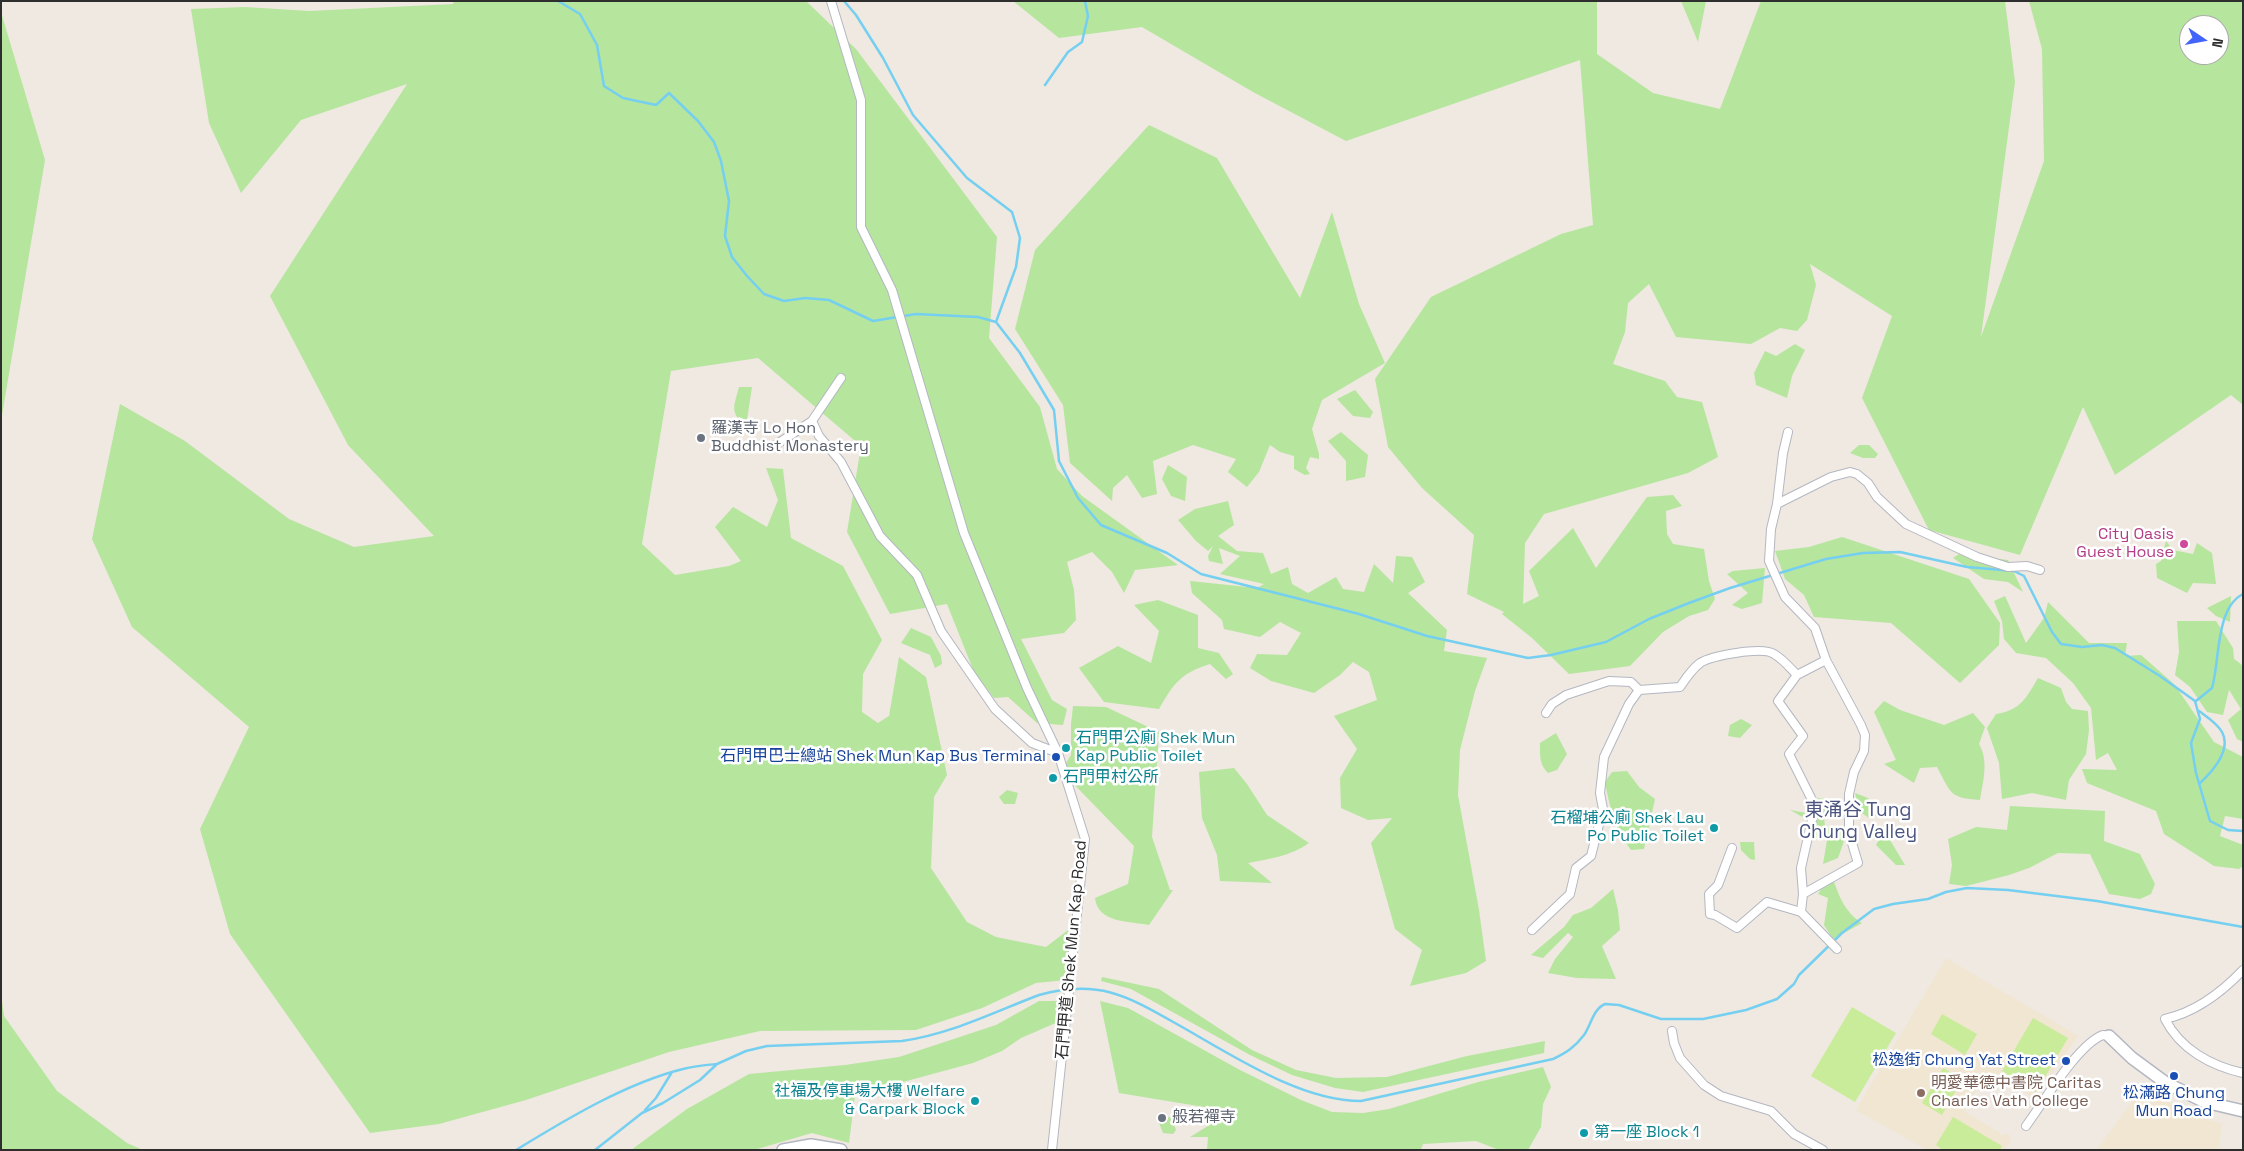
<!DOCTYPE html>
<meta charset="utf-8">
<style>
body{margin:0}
#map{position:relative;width:2244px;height:1151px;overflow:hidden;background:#efe9e1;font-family:"Space Grotesk",sans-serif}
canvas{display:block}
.frame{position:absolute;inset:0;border:2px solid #2e2e2e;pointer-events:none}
.north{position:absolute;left:2179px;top:15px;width:50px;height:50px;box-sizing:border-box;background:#fff;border:1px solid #ababab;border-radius:50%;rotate:102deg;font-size:14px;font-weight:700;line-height:20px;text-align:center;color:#2e2e2e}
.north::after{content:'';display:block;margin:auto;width:18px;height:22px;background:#4264fb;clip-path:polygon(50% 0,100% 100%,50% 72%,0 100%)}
</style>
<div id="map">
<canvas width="2244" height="1151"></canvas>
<div class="frame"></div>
<div class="north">N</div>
</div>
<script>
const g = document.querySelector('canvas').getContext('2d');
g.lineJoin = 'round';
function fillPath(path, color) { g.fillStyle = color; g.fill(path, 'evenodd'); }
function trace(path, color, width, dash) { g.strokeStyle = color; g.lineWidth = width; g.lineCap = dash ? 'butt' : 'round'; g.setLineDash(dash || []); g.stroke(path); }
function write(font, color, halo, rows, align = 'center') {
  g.font = font + ' "Space Grotesk","Noto Sans TC",sans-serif'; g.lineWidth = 5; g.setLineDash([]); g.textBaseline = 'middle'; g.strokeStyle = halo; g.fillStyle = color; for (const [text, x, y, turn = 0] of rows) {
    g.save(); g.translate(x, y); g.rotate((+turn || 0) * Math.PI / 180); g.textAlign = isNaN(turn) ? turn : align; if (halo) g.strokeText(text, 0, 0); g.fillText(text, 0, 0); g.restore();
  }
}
fillPath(new Path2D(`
 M 1946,958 L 2078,1036 L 2036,1096 L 2033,1097 L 2000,1078 L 1991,1079 L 1985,1076 L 1964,1111 L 2000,1133 L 2001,1136 L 2008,1133 L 2011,1140 L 2005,1150 L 1927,1150 L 1856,1110 Z
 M 2144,1086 L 2173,1105 L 2172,1112 L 2222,1123 L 2219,1150 L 2096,1150 Z`), '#f0e6d1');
fillPath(new Path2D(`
 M 454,1 L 806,1 L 856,49 L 997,237 L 989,338 L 1040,407 L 1057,469 L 1082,496 L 1178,565 L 1135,570 L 1124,593 L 1112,572 L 1092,552 L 1067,562 L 1074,590 L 1076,620 L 1064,633 L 1021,639 L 1052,700 L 1067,709 L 1063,725 L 1037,723 L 1008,697 L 994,698 L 974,672 L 947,604 L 890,614 L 847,532 L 861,446 L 758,358 L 671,371 L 642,544 L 675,575 L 729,566 L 741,561 L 715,527 L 733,507 L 767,527 L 778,500 L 766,468 L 783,469 L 791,538 L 843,566 L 882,640 L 863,674 L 862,712 L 878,723 L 889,716 L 899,657 L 926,677 L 947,775 L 934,797 L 931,868 L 967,922 L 996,937 L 1046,947 L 1072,927 L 1066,980 L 1036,983 L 982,1008 L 916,1030 L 760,1031 L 669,1052 L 526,1100 L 439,1124 L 370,1133 L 230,934 L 200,829 L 249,727 L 132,627 L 92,539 L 120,404 L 185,441 L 289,519 L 354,547 L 434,536 L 348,445 L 270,296 L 407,84 L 301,120 L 241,193 L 209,123 L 191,9 L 245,7 L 309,11 L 453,4 Z
 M 1013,1 L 1597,1 L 1597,54 L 1653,93 L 1720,109 L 1761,1 L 2005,1 L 2015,82 L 1981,337 L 2044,161 L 2042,49 L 2029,1 L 2243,1 L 2243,405 L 2231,395 L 2115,475 L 2083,407 L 2020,555 L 1929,530 L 1862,398 L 1892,316 L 1810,264 L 1816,285 L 1807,320 L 1797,331 L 1780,328 L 1751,344 L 1676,337 L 1649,284 L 1628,303 L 1625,332 L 1613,364 L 1665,381 L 1677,397 L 1702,402 L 1718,457 L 1688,473 L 1544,514 L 1525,543 L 1523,604 L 1539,596 L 1529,571 L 1573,528 L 1596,568 L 1647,497 L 1673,495 L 1682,506 L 1666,511 L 1667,534 L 1673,544 L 1704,549 L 1709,581 L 1715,599 L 1708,610 L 1689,616 L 1663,632 L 1630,666 L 1569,674 L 1532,638 L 1502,614 L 1504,612 L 1467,594 L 1474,535 L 1422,488 L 1388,447 L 1375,379 L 1431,297 L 1561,234 L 1593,225 L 1580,60 L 1346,141 L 1253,92 L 1142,27 L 1059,38 ZM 2189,25 L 2219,25 L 2219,55 L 2189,55 Z
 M 1681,1 L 1706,1 L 1698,42 Z
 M 1,12 L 45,160 L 1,421 Z
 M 1149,125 L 1217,158 L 1300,298 L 1332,212 L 1359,304 L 1385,363 L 1322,400 L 1312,429 L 1319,454 L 1319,459 L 1310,457 L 1306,468 L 1310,474 L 1305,475 L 1294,469 L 1294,456 L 1280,452 L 1270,445 L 1259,472 L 1247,487 L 1228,472 L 1236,459 L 1193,445 L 1153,461 L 1157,494 L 1142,498 L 1127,475 L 1113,488 L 1112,501 L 1070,463 L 1063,405 L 1015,329 L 1035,250 Z
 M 1795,344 L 1805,350 L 1792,376 L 1787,398 L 1756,385 L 1754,373 L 1765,351 L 1776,356 Z
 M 739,387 L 752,387 L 746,426 C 729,412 734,407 739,387 Z
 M 1355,390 L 1373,412 L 1370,418 L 1353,416 L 1337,399 Z
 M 1341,432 L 1368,455 L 1365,477 L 1346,481 L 1346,461 L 1328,441 Z
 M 1859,445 L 1869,445 L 1878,454 L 1875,458 L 1863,458 L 1850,453 Z
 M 1168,465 L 1187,477 L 1185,501 L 1171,496 L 1162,479 Z
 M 1228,501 L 1234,525 L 1218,536 L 1237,551 L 1263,553 L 1271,574 L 1288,567 L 1292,584 L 1308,593 L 1336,577 L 1343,589 L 1364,592 L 1374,564 L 1393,583 L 1396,556 L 1412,557 L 1425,582 L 1408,593 L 1447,630 L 1444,651 L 1487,658 L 1475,691 L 1460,750 L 1458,795 L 1479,910 L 1486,961 L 1466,973 L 1410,986 L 1422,950 L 1395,929 L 1371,843 L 1392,818 L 1368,820 L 1341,808 L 1340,778 L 1357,749 L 1334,716 L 1377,700 L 1369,672 L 1353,662 L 1340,675 L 1314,693 L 1271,681 L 1250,668 L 1257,654 L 1287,655 L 1301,633 L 1280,622 L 1260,637 L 1224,629 L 1222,620 L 1192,593 L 1190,581 L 1257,588 L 1264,584 L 1220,574 L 1240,556 L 1219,548 L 1223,564 L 1209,561 L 1208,556 L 1213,546 L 1208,551 L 1196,541 L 1178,520 L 1195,509 Z
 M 1842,537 L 1969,579 L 2000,623 L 1999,645 L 1960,683 L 1891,623 L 1814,617 L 1804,595 L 1785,579 L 1775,551 L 1809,547 Z
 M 2166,541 L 2173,550 L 2193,554 L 2197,543 L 2212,553 L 2216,584 L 2193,583 L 2187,593 L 2157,578 L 2156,564 L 2161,561 Z
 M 1959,554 L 2008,560 L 2023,592 L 2008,582 L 1984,579 L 1953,558 Z
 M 1765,568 L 1762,603 L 1742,609 L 1732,605 L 1748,593 L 1727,574 L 1733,571 Z
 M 2005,596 L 2026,643 L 2044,618 L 2048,602 L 2089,643 L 2127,643 L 2125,656 L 2141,655 L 2174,684 L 2214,742 L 2243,757 L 2243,819 L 2225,816 L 2220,836 L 2243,845 L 2243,866 L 2239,869 L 2214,866 L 2164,834 L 2156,811 L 2087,783 L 2082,769 L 2117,770 L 2108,753 L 2096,760 L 2091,708 L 2073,683 L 2046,658 L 2016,653 L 2004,639 L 2002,621 L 1994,601 Z
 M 2231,596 L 2230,622 L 2216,616 L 2207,608 Z
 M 1158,600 L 1198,615 L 1198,648 L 1219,653 L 1233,674 L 1226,679 L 1210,664 C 1181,673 1174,683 1159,709 L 1104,702 L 1079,668 L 1118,646 L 1151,663 L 1159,631 L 1134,605 Z
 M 2177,621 L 2216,621 L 2233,648 L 2234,659 L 2241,664 L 2243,669 L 2243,742 L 2237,739 L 2228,720 L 2241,709 L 2229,690 L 2223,715 L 2207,712 L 2190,687 L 2175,675 L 2179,652 Z
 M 911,628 L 931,637 L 941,656 L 942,664 L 935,668 L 930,655 L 901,643 Z
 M 2038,678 L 2061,688 L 2066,702 L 2072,709 L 2088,711 L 2089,730 L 2086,754 L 2069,780 L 2066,800 L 2032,793 L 2002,799 L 1999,763 L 1987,728 L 1996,714 C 2021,710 2026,698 2038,678 Z
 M 1884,701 L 1900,710 L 1944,725 L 1973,713 L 1985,727 L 1979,744 C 1989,761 1983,781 1980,800 C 1949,798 1951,793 1937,767 L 1920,768 L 1914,783 L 1884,764 L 1896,760 L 1874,712 Z
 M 1073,706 L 1106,707 L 1159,732 L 1152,837 L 1170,890 L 1173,890 L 1149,925 C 1128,921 1098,923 1095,898 L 1128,884 L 1134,846 L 1061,771 L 1071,755 L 1071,724 Z
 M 1741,719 L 1752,725 L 1740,738 L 1728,736 L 1730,725 Z
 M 1556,733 L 1567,754 L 1557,770 L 1548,773 C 1539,764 1540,756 1540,743 Z
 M 1234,768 L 1247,784 L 1267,815 L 1309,843 C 1291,856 1269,859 1248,863 L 1272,883 L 1220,881 L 1217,855 L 1202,818 L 1199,772 Z
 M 1627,771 L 1639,787 L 1655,799 L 1644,849 L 1631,850 C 1616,832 1609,805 1605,782 L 1612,772 Z
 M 1007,790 L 1018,793 L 1015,804 L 1004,804 L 999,797 Z
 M 1855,793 L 1868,798 L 1880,815 L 1869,818 L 1859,811 Z
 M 1818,798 L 1835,801 C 1825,808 1823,814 1825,826 L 1841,831 L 1844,841 L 1838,858 L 1823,864 L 1827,840 L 1816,837 L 1806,819 L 1790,810 L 1806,813 Z
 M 2010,806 L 2105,811 L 2104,841 L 2140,854 L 2155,884 L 2151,894 L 2140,899 L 2109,894 L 2090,854 L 2058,853 L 2029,868 L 2009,875 L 1966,886 L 1949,884 L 1952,865 L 1948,839 L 1976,827 L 2007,830 Z
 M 1884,830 L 1905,865 L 1896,865 L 1876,845 Z
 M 1740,842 L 1754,842 L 1755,860 L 1750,859 L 1741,850 Z
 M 1831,873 C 1838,893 1843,911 1862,923 L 1833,939 L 1824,925 L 1828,898 L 1818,894 Z
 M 1613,889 L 1618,910 L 1620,930 L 1602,946 L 1616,979 L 1577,978 L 1548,973 L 1555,959 L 1573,937 L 1568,933 L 1543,958 L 1531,955 L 1564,927 L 1573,915 L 1591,908 Z
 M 1102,977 L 1159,989 L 1252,1050 L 1296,1070 L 1336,1078 L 1387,1077 L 1467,1056 L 1545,1041 L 1544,1053 L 1363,1092 L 1335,1088 L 1292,1075 L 1250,1055 L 1131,989 L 1101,981 Z
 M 1,993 L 4,1016 L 57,1091 L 127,1143 L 143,1150 L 1,1150 Z
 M 1039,1001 L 1058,1001 L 1058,1022 L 1021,1038 L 1002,1051 L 973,1063 L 855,1095 L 849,1143 L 812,1133 L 754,1150 L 631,1150 L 687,1109 L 749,1074 L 845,1065 L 899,1057 L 996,1025 Z
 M 1100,1001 L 1128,1008 L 1240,1070 L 1301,1100 L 1332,1112 L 1363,1113 L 1389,1109 L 1478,1082 L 1543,1067 L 1551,1087 L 1543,1104 L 1541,1127 L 1528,1150 L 1499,1150 L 1476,1141 L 1423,1144 L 1421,1150 L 1207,1150 L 1208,1137 L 1190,1137 L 1216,1121 L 1216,1109 L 1119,1093 Z
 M 1171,1116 L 1176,1130 L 1173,1134 L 1163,1133 L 1159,1123 Z`), '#b6e59e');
fillPath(new Path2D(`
 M 1852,1007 L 1896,1033 L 1855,1102 L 1811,1076 Z
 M 1942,1014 L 1977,1034 L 1965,1055 L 1931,1034 Z
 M 2033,1018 L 2068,1038 L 2036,1092 L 2002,1071 Z
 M 1943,1068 L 1962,1079 L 1942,1115 L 1922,1103 Z
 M 1953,1117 L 2002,1146 L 2000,1150 L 1943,1150 L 1936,1145 Z`), '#c9ec9a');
trace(new Path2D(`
 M 558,1 L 580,14 L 597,45 L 604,86 L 623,98 L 656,105 L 669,93 L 698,121 L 714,142 L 721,161 L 729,201 L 725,236 L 732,257 L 747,276 L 764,294 L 784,301 L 805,298 L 829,300 L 873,321 L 916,314 L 978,317 L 996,322 L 1020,353 L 1054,410 L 1059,461 L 1078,498 L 1101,525 L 1167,553 L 1201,574 L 1359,614 L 1427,636 L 1528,658 L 1551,655 L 1606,642 L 1649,619 L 1689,603 L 1730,588 L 1826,559 L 1863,553 L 1900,552 L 1967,567 L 2014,571 L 2024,576 L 2052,632 L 2061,644 L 2082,647 L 2102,645 L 2115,648 L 2160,676 L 2195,701 L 2200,719 L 2191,743 L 2196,773 L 2210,821 L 2228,830 L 2243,831
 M 844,1 L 856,15 L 883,58 L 913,115 L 967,178 L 1012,212 L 1020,238 L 1016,267 L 996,322
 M 1045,85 L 1068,52 L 1082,42 L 1088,16 L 1085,1
 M 2196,701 L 2212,688 C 2220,662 2215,608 2243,594
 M 2199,711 C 2207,717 2217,723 2222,732 C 2232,750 2212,772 2200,783
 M 645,1110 L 656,1098 L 672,1072
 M 516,1150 C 565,1120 626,1083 683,1069 C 694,1066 706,1065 717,1064
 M 595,1150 L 642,1113 L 663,1103 L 700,1080 L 717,1064 L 746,1051 L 767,1046 L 902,1041 C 951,1034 994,1012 1039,995 C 1097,979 1126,995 1175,1023 C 1229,1053 1299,1101 1361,1101 L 1553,1059 C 1566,1053 1575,1047 1584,1035 C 1591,1025 1593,1009 1605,1004 L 1619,1005 L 1661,1019 L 1703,1019 L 1746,1010 L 1777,999 L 1794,984 L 1799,975 L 1842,933 L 1874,909 L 1893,904 L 1928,899 L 1946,892 L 1967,888 L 2008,890 L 2097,901 L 2243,927`), '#75cff0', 2.5);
const street = new Path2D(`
 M 831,1 L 861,100 L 861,227 L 892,290 L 964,533 L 1027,688 L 1058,753 L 1085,839 L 1052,1150
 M 812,421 L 841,378
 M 1788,432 L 1783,453 L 1777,504 L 1771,529 L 1769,561 L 1785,597 L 1815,628 L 1826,660 L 1861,725 L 1865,735 L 1864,751 L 1854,772 L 1849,794 L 1849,833 L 1858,863 L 1803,894
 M 771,448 L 812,421 L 819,436 L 841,462 L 880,536 L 917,575 L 941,631 L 995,709 L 1032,743 L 1058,753
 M 1777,504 L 1831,477 L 1850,472 L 1857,474 L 1868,483 L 1877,497 L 1906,524 L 1977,557 L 2008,567 L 2027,566 L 2040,570
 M 1546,713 L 1552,704 L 1566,695 L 1609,681 L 1631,682 L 1639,690 L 1680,687 C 1686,678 1691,670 1700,663 C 1711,656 1762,646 1774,654 C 1783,659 1790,668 1797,675
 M 1732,848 L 1718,885 L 1709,894 L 1710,914 L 1715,915 L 1737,928 L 1767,902 L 1801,912 L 1837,949
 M 1801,912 L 1803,894 L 1801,868 L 1815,806 L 1789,754 L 1803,736 L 1778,701 L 1797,675 L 1826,660
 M 1532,930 L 1570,894 L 1576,868 L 1591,856 L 1603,809 L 1600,793 L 1604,757 L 1629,704 L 1639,690
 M 2243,970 C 2222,992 2196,1012 2165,1019 C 2180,1049 2211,1066 2243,1073
 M 1672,1031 L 1674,1043 L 1680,1058 L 1704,1085 L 1721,1096 L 1771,1111 L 1794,1134 L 1823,1150
 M 2026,1126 C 2043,1103 2078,1044 2103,1035 L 2109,1036`);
const secondary = new Path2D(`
 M 2109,1036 L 2132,1058 L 2166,1083 L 2205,1102 L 2243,1111
 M 783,1150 L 811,1145 L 841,1150`);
trace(street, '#b4b7c1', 10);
trace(secondary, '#b4b7c1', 14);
trace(street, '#fff', 8);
trace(secondary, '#fff', 11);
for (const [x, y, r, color] of [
 [701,438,5,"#6b7280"],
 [2184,544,5,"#d1479c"],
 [1066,748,5,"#0f9aa8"],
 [1056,757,5,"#1a4fb4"],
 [1053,778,5,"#0f9aa8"],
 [1714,828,5,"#0f9aa8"],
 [2066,1061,5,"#1a4fb4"],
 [2174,1076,5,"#1a4fb4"],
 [1921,1093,5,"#8d6e63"],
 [975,1101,5,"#0f9aa8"],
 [1162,1118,5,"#6b7280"],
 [1584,1133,5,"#0f9aa8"]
]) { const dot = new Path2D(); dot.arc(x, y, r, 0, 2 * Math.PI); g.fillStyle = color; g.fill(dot); trace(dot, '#fff', 2); }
write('16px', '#5b616d', '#fff', [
 ["羅漢寺 Lo Hon",711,429],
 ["Buddhist Monastery",711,447],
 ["般若禪寺",1172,1118]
], 'left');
write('16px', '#b23c85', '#fff', [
 ["City Oasis",2174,535],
 ["Guest House",2174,553]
], 'right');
write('16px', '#0d838f', '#fff', [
 ["石門甲公廁 Shek Mun",1076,739],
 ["Kap Public Toilet",1076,757],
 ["石門甲村公所",1063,778],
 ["石榴埔公廁 Shek Lau",1704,819,"right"],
 ["Po Public Toilet",1704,837,"right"],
 ["社福及停車場大樓 Welfare",965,1092,"right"],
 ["& Carpark Block",965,1110,"right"],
 ["第一座 Block 1",1594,1133]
], 'left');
write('16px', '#164399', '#fff', [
 ["石門甲巴士總站 Shek Mun Kap Bus Terminal",1046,757],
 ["松逸街 Chung Yat Street",2056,1061],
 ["松滿路 Chung",2174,1094,"center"],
 ["Mun Road",2174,1112,"center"]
], 'right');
write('16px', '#2e2e2e', '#fff', [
 ["石門甲道 Shek Mun Kap Road",1072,950,-85]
]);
write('16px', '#785e54', '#fff', [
 ["明愛華德中書院 Caritas",1931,1084],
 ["Charles Vath College",1931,1102]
], 'left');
write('19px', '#4d5680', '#fff', [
 ["東涌谷 Tung",1858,811],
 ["Chung Valley",1858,833]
]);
</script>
